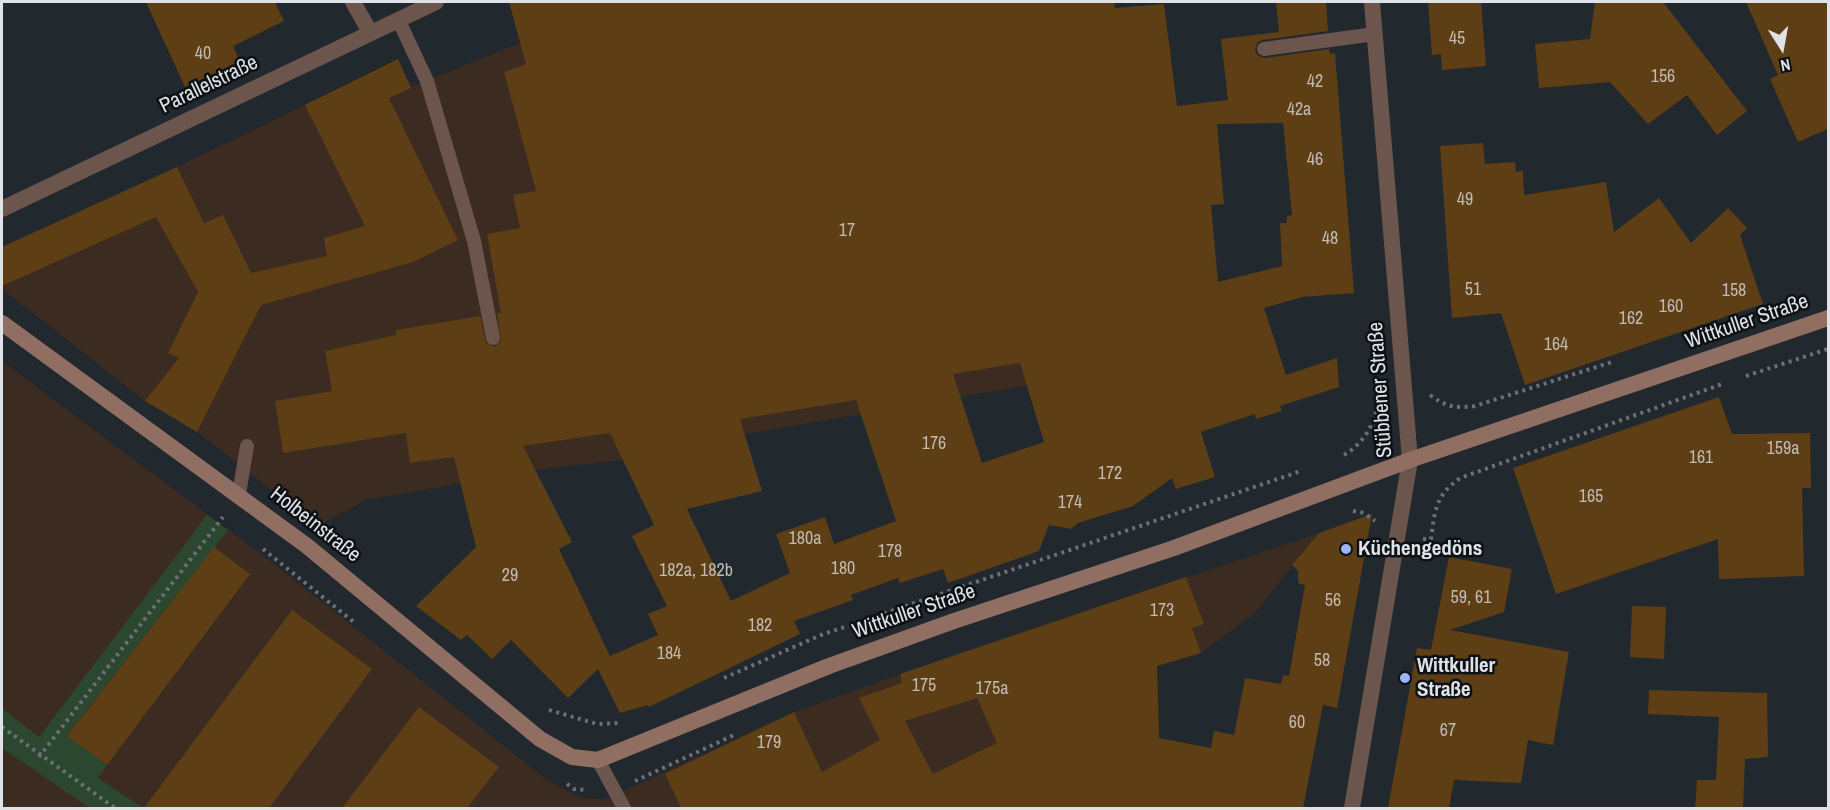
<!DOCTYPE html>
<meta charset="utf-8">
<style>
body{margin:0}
#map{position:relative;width:1830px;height:810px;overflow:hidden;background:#21282e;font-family:"Archivo Narrow",sans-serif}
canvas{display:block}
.frame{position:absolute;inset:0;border:3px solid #dfe3e7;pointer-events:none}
.north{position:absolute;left:1752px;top:18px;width:60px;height:60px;-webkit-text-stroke:4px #0d1113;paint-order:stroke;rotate:169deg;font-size:16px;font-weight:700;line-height:24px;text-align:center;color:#dfe3e7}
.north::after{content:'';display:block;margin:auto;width:21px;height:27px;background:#dfe3e7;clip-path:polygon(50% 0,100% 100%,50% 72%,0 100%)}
</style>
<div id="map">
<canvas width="1830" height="810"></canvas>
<div class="frame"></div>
<div class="north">N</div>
</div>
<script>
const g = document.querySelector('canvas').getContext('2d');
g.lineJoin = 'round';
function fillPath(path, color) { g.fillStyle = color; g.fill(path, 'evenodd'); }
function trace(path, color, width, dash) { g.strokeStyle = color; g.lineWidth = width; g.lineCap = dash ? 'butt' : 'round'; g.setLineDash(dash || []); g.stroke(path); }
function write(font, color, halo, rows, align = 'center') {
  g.font = font + ' "Archivo Narrow",sans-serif'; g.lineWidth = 5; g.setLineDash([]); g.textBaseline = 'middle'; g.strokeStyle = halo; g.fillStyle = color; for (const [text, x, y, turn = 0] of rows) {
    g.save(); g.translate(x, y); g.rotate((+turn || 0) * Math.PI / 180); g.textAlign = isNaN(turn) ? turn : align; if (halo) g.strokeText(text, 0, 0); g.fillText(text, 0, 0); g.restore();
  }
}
fillPath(new Path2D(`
 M 520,2 L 1114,2 L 1116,8 L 1053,381 L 745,434 L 622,460 L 535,470 L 367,500 L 317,526 L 197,432 L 145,401 L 2,289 L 2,247 L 177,167 L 398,59 L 411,87 L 520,43 L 510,4 Z
 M 2,361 L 282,570 L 551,783 L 582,798 L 607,799 L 794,712 L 957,654 L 1319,533 L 1255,613 L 1201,653 L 1157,666 L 1162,808 L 2,808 Z`), '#3b2b20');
fillPath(new Path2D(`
 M 207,515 L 228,530 L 67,735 L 107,765 L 98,778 L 143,808 L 90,808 L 2,748 L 2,708 L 39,737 Z`), '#2c472f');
fillPath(new Path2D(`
 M 146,2 L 275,2 L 284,21 L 233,46 L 240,62 L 185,87 Z
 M 509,2 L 1114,2 L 1115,8 L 1164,4 L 1177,106 L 1228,100 L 1221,39 L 1279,32 L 1276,2 L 1326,2 L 1328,31 L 1263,40 L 1258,42 L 1255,50 L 1257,55 L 1265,58 L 1329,49 L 1330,54 L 1335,53 L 1354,293 L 1302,297 L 1264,308 L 1286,375 L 1337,358 L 1339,387 L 1280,406 L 1282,411 L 1256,419 L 1255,414 L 1201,432 L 1215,477 L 1176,489 L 1172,478 L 1133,506 L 1078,523 L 1071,529 L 1049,525 L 1039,551 L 948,583 L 943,569 L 900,583 L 898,578 L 851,595 L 853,600 L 794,621 L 800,634 L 649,707 L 648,705 L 620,713 L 598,669 L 568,698 L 511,640 L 492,659 L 467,635 L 461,640 L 416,606 L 476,547 L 454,457 L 410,463 L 406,433 L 283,453 L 275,401 L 332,391 L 325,351 L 396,335 L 396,330 L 480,316 L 486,343 L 494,347 L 501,341 L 497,313 L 501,313 L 487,234 L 520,228 L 513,195 L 536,191 L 504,72 L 526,64 ZM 1283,123 L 1292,215 L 1287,216 L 1287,223 L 1280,223 L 1282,266 L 1218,282 L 1211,205 L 1224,204 L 1217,124 ZM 1020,363 L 1044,442 L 982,463 L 953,374 ZM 856,400 L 896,521 L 834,544 L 825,517 L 776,534 L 790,573 L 731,601 L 687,509 L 762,491 L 740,419 ZM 610,433 L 654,525 L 632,536 L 667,606 L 648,614 L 658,635 L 610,656 L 559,549 L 572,542 L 523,446 Z
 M 1428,2 L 1481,2 L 1486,66 L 1442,70 L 1441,54 L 1432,55 Z
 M 1595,2 L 1663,2 L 1747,111 L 1717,135 L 1687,95 L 1648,124 L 1610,82 L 1539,88 L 1535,44 L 1590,39 Z
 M 1746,2 L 1828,2 L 1828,129 L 1798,142 L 1770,79 L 1778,75 Z
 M 398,59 L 411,88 L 389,98 L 458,240 L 413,262 L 261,305 L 197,432 L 145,401 L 179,358 L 168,353 L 198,292 L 156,217 L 2,286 L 2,247 L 177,167 L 204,223 L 223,215 L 251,273 L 327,256 L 324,238 L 365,226 L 305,105 Z
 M 1483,143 L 1485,164 L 1515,162 L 1516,172 L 1523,171 L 1524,195 L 1606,182 L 1614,232 L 1659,198 L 1691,243 L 1728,208 L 1747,228 L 1740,235 L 1763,304 L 1525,385 L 1501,313 L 1452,318 L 1440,146 Z
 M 1719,397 L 1732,434 L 1810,433 L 1811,488 L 1802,488 L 1804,576 L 1719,579 L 1718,539 L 1556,594 L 1513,468 Z
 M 1372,514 L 1337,708 L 1323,705 L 1303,808 L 681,808 L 665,774 L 794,712 L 822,772 L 880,740 L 859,698 L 902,683 L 900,674 L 1186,577 L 1204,624 L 1192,628 L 1201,653 L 1157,666 L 1159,738 L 1211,748 L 1214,731 L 1234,735 L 1245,678 L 1281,684 L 1283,675 L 1289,676 L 1305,585 L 1298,583 L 1298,571 L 1292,565 L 1319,533 ZM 977,698 L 997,743 L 933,774 L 905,721 Z
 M 214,547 L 250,574 L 107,765 L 67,736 Z
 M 1449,557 L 1512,569 L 1504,612 L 1450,630 L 1569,652 L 1553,745 L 1528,740 L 1521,783 L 1454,780 L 1449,808 L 1388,808 L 1417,648 L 1431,650 Z
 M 1632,606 L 1666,607 L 1664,659 L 1630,657 Z
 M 292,610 L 372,669 L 269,808 L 144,808 Z
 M 1649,690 L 1767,693 L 1768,757 L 1745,759 L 1743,808 L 1695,808 L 1697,780 L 1716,780 L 1719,717 L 1648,714 Z
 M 419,707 L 499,767 L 467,808 L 342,808 Z`), '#5e3e15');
trace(new Path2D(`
 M 1746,376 L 1828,349
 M 1430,395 C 1445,406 1455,409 1475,406 L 1612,362
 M 1344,455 C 1363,444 1375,424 1378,403
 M 1353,511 L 1364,513 L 1375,521
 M 1423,539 L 1431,539 C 1435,510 1435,496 1460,478 L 1725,383
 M 263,549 L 355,623
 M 724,678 L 821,635 L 1301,471
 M 549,710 L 597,724 L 618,723
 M 2,727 L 115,808
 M 39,757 L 223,517
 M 635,781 L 734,735
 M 567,784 L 574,789 L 587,790`), '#6b7176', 4, [3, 4.5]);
trace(new Path2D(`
 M 398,19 L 427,81 L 474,241 L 493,338
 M 1264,49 L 1375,34
 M 239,494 L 247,446
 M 598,760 L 624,808`), '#6b554d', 14);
trace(new Path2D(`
 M 353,2 L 370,32
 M 1372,2 L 1410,460
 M 2,209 L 436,2`), '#6b554d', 16);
trace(new Path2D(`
 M 1352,808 L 1410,460`), '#6b554d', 16);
trace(new Path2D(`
 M 2,323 L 307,546 L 540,739 L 572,757 L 598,760 L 829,666 L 954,621 L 1174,548 L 1410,460 L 1828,318`), '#916e62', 16);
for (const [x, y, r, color] of [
 [1346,549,6,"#9eb3fd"],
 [1405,678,6,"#9eb3fd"]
]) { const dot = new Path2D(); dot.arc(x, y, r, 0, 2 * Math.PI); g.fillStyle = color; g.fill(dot); trace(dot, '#0d1113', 2); }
write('18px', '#bfbab2', null, [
 ["45",1457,39],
 ["40",203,54],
 ["156",1663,77],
 ["42",1315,82],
 ["42a",1299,110],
 ["46",1315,160],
 ["49",1465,200],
 ["17",847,231],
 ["48",1330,239],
 ["51",1473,290],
 ["158",1734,291],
 ["160",1671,307],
 ["162",1631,319],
 ["164",1556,345],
 ["176",934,444],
 ["159a",1783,449],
 ["161",1701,458],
 ["172",1110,474],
 ["165",1591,497],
 ["174",1070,503],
 ["180a",805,539],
 ["178",890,552],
 ["180",843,569],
 ["182a, 182b",696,571],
 ["29",510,576],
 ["59, 61",1471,598],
 ["56",1333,601],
 ["173",1162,611],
 ["182",760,626],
 ["184",669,654],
 ["58",1322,661],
 ["175",924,686],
 ["175a",992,689],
 ["60",1297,723],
 ["67",1448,731],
 ["179",769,743]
]);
write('21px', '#dfe3e7', '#0d1113', [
 ["Parallelstraße",209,85,-26],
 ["Wittkuller Straße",1747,322,-19],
 ["Stübbener Straße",1381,390,-94],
 ["Holbeinstraße",315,525,38],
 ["Wittkuller Straße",914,612,-19]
]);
write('bold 21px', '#dfe3e7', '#0d1113', [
 ["Küchengedöns",1358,549],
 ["Wittkuller",1417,666],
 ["Straße",1417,690]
], 'left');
</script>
